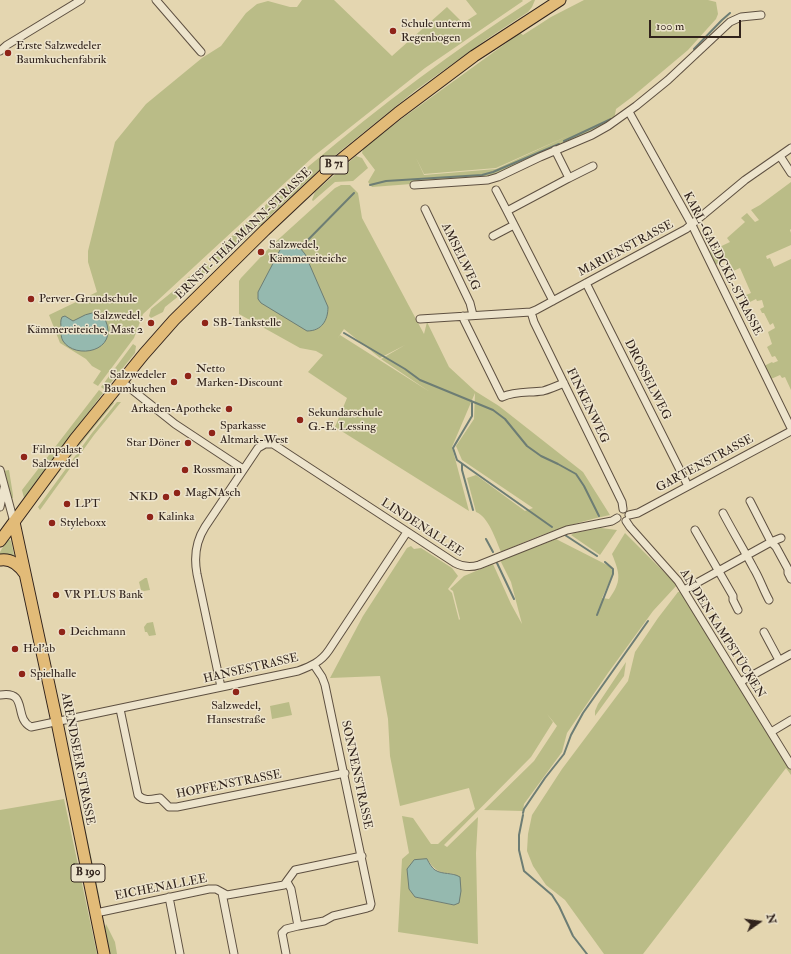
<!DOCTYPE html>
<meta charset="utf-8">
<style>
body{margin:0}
#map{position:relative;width:791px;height:954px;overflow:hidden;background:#e4d6b0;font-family:"IM FELL Double Pica",serif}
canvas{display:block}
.north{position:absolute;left:739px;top:902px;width:40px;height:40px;-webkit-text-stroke:3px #ede4cc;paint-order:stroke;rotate:76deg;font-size:11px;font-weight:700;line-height:16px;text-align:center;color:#31231c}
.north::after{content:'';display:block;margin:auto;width:14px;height:18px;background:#31231c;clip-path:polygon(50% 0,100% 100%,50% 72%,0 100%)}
.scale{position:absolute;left:649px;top:20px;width:92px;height:18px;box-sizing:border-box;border:2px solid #31231c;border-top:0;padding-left:5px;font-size:12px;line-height:14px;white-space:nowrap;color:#31231c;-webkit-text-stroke:3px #ede4cc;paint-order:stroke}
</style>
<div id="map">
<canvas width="791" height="954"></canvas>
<div class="north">N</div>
<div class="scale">100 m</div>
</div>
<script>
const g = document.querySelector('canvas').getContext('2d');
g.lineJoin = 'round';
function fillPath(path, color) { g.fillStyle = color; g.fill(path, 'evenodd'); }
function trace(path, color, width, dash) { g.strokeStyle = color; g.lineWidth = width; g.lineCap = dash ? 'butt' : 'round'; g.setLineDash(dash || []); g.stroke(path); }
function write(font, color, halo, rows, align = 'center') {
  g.font = font + ' "IM FELL Double Pica",serif'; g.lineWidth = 3; g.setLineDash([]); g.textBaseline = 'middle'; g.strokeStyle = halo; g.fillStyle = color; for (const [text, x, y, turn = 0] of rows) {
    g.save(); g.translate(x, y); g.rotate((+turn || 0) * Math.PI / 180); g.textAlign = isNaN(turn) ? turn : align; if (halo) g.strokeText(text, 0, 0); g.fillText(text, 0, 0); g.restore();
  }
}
fillPath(new Path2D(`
 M 302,0 L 334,0 L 392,56 L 447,7 L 463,23 L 477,14 L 466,0 L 522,0 L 523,1 L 425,68 L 314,156 L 143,314 L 134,338 L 98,386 L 93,383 L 101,371 L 92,366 L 86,359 L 60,343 L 49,315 L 97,292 L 88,262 L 88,251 L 115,142 L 146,104 L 202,58 L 221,46 L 246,13 L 257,4 L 268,1 L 290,7 L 297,7 Z
 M 532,0 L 535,0 L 532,7 L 528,12 L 487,39 L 416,90 L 333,157 L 218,264 L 211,256 C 243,226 275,195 309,166 C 380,106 454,50 532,0 Z
 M 584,0 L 708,0 L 716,2 L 718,14 L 716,19 L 688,50 L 632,97 L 616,109 L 614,120 L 587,135 L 490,178 L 372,187 L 368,182 L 375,170 L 362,153 L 363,149 L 400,120 L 509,41 L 520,33 L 523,35 L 551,17 ZM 572,134 L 496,169 L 424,175 L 416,158 L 424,174 L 496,168 Z
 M 356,156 L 362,158 L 368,168 L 353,181 L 335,182 L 313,201 L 312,200 L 315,192 Z
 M 791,182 L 791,229 L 790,230 L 791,233 L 791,245 L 766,256 L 767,259 L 770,258 L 774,267 L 791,259 L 791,390 L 785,377 L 782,378 L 780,375 L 771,379 L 764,366 L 772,362 L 773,363 L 778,361 L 775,356 L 772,357 L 767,347 L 772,344 L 768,332 L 775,328 L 773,323 L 770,325 L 764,313 L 762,313 L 760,309 L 764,307 L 762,300 L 757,301 L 756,299 L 750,302 L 746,295 L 751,293 L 740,268 L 731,272 L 725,260 L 715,265 L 709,252 L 730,242 L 727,238 L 745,222 L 741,218 L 747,213 L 755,222 L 759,220 L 751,210 L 760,205 Z
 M 341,185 L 350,185 L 358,193 L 362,218 L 424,334 L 427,322 L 449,367 L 475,391 L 499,406 L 583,472 L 610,515 C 570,523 538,536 501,552 C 496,540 488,516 476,512 L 467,478 L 476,475 L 525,511 L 533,508 L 462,460 L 456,446 L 474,419 L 475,393 L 452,447 L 469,511 L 335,427 L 347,398 L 308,372 L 323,355 L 316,351 L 300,348 L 239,314 L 239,281 L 241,278 L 271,246 L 335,188 ZM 344,329 L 380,358 L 405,345 L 381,359 L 430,392 L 340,335 L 337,339 Z
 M 205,262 L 207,263 L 211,269 L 197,278 L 188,286 L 184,285 L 184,281 Z
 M 181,286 L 182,290 L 180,295 L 165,307 L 163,312 L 151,318 L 149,316 L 151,309 L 177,288 Z
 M 133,344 L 136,346 L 135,353 L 105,390 L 101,387 Z
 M 99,390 L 103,393 L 24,498 L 22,490 Z
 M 113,402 L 114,403 L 86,437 L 33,506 L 84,438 Z
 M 117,402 L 121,402 L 94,435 L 40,510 L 38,507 L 92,433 Z
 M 9,470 L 13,495 L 13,498 L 11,498 L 3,471 Z
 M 601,528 L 617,530 L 600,555 L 571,535 L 574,533 Z
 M 625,533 L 677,585 L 653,611 L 608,673 L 567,733 L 562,752 L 524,804 L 523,811 L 484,810 L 534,761 L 557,726 L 547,714 L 553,722 L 531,757 L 444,845 L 447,847 L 478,817 L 476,853 L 478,944 L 398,932 L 402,859 L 409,853 L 402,816 L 413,818 L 431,844 L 438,844 L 475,809 L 469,788 L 400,806 L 390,756 L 388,719 L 380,676 L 330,678 L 363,616 L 407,548 L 411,546 L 414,549 L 421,548 L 452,568 L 458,576 L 448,589 L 452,593 L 459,620 L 460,619 L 453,591 L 450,589 L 464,576 L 493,564 L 511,604 L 522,624 L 511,582 L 500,560 L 556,539 L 611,567 L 613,574 L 602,598 L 609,599 C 622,581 620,574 612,554 ZM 427,859 C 436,872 440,873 455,874 L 454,905 L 415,897 Z
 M 8,538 L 11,541 L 15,560 L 0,557 L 0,552 Z
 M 145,578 L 147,578 L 150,590 L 144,591 L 141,590 L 139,582 Z
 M 678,592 L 682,592 L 791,770 L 791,775 L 786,768 L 643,954 L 604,954 L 565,900 L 546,885 L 533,866 L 527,851 L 528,834 L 532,815 L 562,769 L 628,681 L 635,652 L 658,618 Z
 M 153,622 L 156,635 L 149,636 L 147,632 L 145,632 L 144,627 L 147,623 Z
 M 626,662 L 624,676 L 595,716 L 595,711 L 598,704 Z
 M 289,702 L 292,715 L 272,719 L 270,706 Z
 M 64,799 L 97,954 L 0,954 L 0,810 Z
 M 79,807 L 83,817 L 100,900 L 96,892 Z
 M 106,924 L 115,942 L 117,954 L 107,954 L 103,934 Z`), '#babc87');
const water = new Path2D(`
 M 290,243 L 300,248 L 305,254 L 328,307 C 328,320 322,331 307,331 L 261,303 L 258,299 L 258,292 L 280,250 Z
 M 93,313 L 105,319 C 120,352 75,360 63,341 C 61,338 61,333 61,329 C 61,324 60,321 62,317 L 65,316 L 73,321 L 85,315 Z
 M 427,859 C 429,863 432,868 435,870 C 443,875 452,872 460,877 L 461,891 L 459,903 L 454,905 L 415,897 L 409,889 L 407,869 L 414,860 Z`);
fillPath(water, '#95b9af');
trace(water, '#6d7d74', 1);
trace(new Path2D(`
 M 694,49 L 722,20 L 730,13
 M 564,141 L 611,119
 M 370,185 L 386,181 L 482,175 L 493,172 L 559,144
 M 300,248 L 354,193
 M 344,333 L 405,369 L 420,380 L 493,410 L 505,419 L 527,446 L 541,456 L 558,464 L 576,474 L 584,486 L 599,516
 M 472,403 L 472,416 L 453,448 L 457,460 L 552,527
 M 462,464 L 462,470 L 473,510
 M 565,535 L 597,556
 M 486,539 L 493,552
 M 497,563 L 514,599
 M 597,615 L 613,574 L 613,569 L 605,562
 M 523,813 L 524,809 L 545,778 L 564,754 L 571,735 L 583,713 L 648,621
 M 523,815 L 519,835 L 519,850 L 524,871 L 552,895 L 559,906 L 573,936 L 587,954`), '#6d7d74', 2);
const minor = new Path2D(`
 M 156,0 L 201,52
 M 0,51 L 7,45 L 81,0
 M 629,112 L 692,225 L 791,428
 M 780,156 L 791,173
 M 569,178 L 593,166
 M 414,185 L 488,180 L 498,177 L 540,157 L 592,135 L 608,126 L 636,106 L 668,80 L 730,22 L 741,17 L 761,15
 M 496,190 L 507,211
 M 425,209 L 470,303 L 473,315
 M 493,236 L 514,225
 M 586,283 L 688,486
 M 553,301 L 507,211 L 569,178 L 555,150
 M 531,312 L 534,322 L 622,502 L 623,509
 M 463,316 L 464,320 L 502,397 C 516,391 528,393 543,391 C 550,389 557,386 564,383
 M 420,319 L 531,312 L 536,310 L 686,229 L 745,180 L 791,148
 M 121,381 L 175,424 L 243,469
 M 0,470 L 14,522
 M 750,501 L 771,542 L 776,547 L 788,569 L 788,573 L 791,579
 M 0,507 L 4,488
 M 723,513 C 733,532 744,550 754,569 C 760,579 763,589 769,600
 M 629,515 L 638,513 L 791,431
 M 626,521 L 630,527 L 678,581 L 791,765
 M 695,530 L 733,596 L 733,600 L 738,610
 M 684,590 L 771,542 L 781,538
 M 764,632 L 779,660
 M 740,682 L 791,654
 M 221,687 L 197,574 C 194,558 196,541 205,527 L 258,448 L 265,444 L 273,444 L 455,563 C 463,567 470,568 479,565 L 567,530 L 612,521 L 617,518
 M 0,695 C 29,690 13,718 31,727 L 298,671 C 311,666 321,662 329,650 L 407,532
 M 120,709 L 138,795 C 144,802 153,799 160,798 L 169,807 L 177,807 L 345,773
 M 771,732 L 791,720
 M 222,893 L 234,954
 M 169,897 L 180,954
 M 96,913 L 209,889 L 216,889 L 227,895 L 284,885 L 295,870 L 362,856
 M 298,926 L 324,921 L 333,916 L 367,908 L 370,907 L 371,904 L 325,685 L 322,677 L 314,665
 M 286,954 L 282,933 L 286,929 L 298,926 L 291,889 L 287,882`);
const primary = new Path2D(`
 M 14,522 L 57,722 L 104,954
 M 0,541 L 75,439 L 144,354 L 174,320 L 265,230 L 333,166 L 398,113 L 474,56 L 560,0
 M 0,560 C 11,558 19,565 25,574`);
trace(minor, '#5e5041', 9);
trace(primary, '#31231c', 13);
trace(minor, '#ede4cc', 7);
trace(primary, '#e2bb78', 11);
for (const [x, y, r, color] of [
 [393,31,4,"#8f2418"],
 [8,53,4,"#8f2418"],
 [261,252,4,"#8f2418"],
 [31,299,4,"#8f2418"],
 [151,323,4,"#8f2418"],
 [205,323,4,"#8f2418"],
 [188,376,4,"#8f2418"],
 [174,382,4,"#8f2418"],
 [229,409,4,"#8f2418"],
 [300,420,4,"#8f2418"],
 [212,433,4,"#8f2418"],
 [188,443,4,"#8f2418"],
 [24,457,4,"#8f2418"],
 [185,470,4,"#8f2418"],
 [177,493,4,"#8f2418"],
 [166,497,4,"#8f2418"],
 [67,504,4,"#8f2418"],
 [150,517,4,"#8f2418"],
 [52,523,4,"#8f2418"],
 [56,595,4,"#8f2418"],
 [62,632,4,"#8f2418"],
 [15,649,4,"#8f2418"],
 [22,674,4,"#8f2418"],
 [236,692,4,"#8f2418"]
]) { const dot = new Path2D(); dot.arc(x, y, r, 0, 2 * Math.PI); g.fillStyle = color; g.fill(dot); trace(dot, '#ede4cc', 1.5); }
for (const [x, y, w] of [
 [334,165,28],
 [88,873,34]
]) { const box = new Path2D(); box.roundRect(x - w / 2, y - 9, w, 18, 3); g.fillStyle = '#ede4cc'; g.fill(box); trace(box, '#31231c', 1); }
write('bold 11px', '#31231c', null, [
 ["B 71",334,165],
 ["B 190",88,873]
]);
write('12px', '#31231c', '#ede4cc', [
 ["Schule unterm",401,24],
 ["Regenbogen",401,38],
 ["Erste Salzwedeler",16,46],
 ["Baumkuchenfabrik",16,60],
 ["Salzwedel,",269,245],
 ["Kämmereiteiche",269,259],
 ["Perver-Grundschule",39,299],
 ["Salzwedel,",143,316,"right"],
 ["Kämmereiteiche, Mast 2",143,330,"right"],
 ["SB-Tankstelle",213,323],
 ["Netto",196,369],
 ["Marken-Discount",196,383],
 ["Salzwedeler",166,375,"right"],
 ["Baumkuchen",166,389,"right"],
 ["Arkaden-Apotheke",221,409,"right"],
 ["Sekundarschule",308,413],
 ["G.-E. Lessing",308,427],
 ["Sparkasse",220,426],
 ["Altmark-West",220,440],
 ["Star Döner",180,443,"right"],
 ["Filmpalast",32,450],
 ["Salzwedel",32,464],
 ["Rossmann",193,470],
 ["MagNAsch",185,493],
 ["NKD",158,497,"right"],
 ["LPT",75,504],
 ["Kalinka",158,517],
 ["Styleboxx",60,523],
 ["VR PLUS Bank",64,595],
 ["Deichmann",70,632],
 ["Hol'ab",23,649],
 ["Spielhalle",30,674],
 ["Salzwedel,",236,706,"center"],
 ["Hansestraße",236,720,"center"]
], 'left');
write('12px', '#31231c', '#ede4cc', [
 ["ERNST-THÄLMANN-STRASSE",244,234,-44],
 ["MARIENSTRASSE",626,249,-28],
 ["AMSELWEG",460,257,64],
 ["KARL-GAEDCKE-STRASSE",722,264,63],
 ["DROSSELWEG",647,380,63],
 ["FINKENWEG",587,406,64],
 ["GARTENSTRASSE",705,464,-28],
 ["LINDENALLEE",422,528,33],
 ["AN DEN KAMPSTÜCKEN",722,634,58],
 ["HANSESTRASSE",251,669,-13],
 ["ARENDSEER STRASSE",77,759,79],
 ["SONNENSTRASSE",356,775,78],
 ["HOPFENSTRASSE",229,785,-11],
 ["EICHENALLEE",161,888,-11]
]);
</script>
